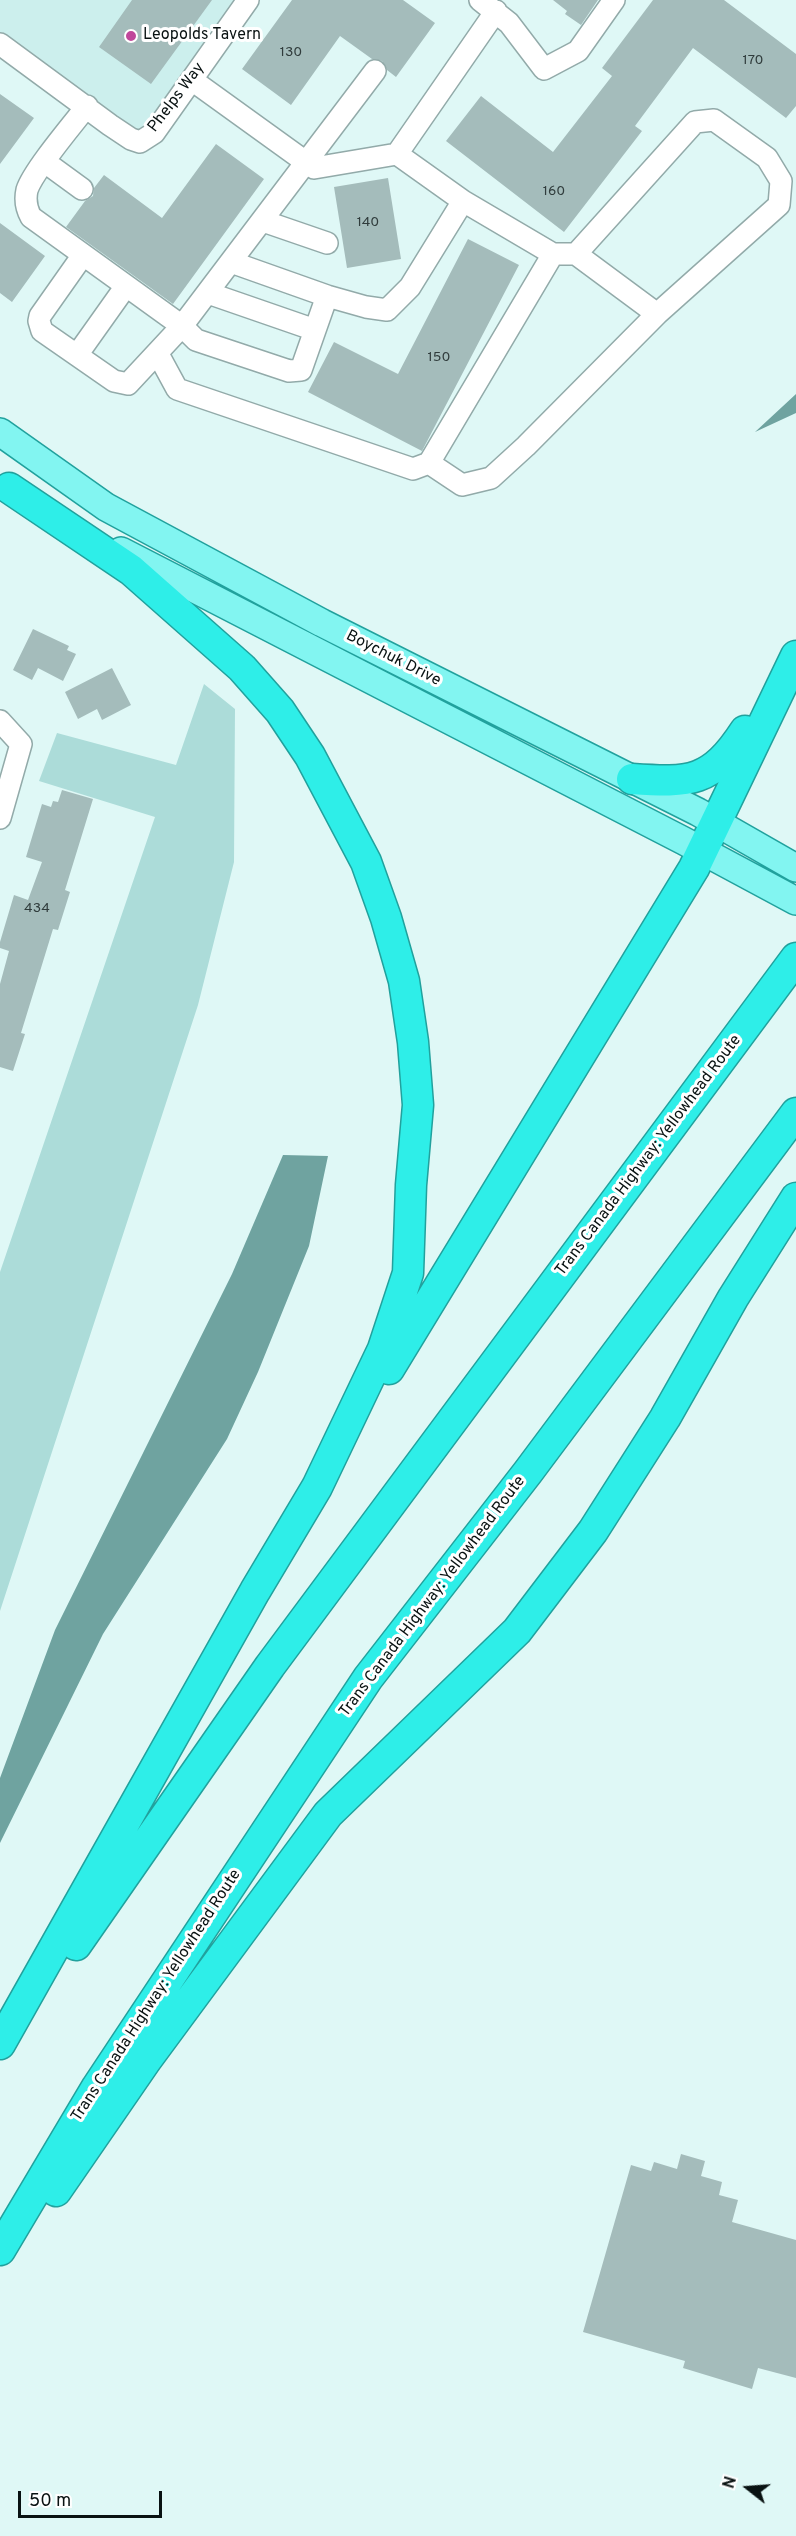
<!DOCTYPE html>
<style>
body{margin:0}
#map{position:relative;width:796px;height:2536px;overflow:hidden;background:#dff8f6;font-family:Overpass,sans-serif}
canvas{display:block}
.north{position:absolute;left:718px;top:2458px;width:60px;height:60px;-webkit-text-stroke:4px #fff;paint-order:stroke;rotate:287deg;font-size:16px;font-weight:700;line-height:24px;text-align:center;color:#091212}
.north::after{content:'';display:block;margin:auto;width:21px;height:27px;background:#091212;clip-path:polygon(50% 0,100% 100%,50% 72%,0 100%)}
.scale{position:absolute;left:18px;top:2491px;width:144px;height:27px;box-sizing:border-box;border:3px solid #091212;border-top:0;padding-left:8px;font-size:18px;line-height:21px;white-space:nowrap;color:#091212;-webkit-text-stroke:4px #fff;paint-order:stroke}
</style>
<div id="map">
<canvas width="796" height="2536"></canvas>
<div class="north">N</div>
<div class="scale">50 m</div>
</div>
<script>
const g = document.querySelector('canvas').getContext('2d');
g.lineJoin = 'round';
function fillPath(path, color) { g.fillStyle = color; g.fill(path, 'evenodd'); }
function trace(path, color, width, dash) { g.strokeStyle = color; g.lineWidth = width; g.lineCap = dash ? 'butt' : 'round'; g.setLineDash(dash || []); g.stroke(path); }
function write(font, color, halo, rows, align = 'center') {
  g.font = font + ' Overpass,sans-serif'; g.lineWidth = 6; g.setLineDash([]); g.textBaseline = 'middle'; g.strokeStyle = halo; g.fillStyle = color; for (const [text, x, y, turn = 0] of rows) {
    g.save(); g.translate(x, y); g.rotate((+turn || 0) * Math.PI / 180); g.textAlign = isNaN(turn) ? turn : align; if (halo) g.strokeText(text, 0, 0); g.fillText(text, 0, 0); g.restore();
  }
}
fillPath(new Path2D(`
 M 0,0 L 248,0 L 148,138 L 0,44 Z`), '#ccefed');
fillPath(new Path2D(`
 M 204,684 L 235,709 L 234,862 L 198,1005 L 0,1611 L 0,1272 L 155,817 L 39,781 L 57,733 L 176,765 Z`), '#acdcd9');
fillPath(new Path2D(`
 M 796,394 L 796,413 L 755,432 Z
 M 283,1155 L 328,1156 L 309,1246 L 258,1372 L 227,1439 L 103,1634 L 0,1843 L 0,1778 L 55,1630 L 232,1274 Z`), '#6fa3a0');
fillPath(new Path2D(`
 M 132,0 L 212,0 L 151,84 L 99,47 Z
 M 292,0 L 403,0 L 435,23 L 396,77 L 387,70 L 382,61 L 372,59 L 340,36 L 291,105 L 242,69 Z
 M 553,0 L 598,0 L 581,25 L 565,14 L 567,11 Z
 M 653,0 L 724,0 L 796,54 L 796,106 L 786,118 L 693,48 L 635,126 L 642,131 L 564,232 L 446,141 L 481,96 L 553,152 L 612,76 L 602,68 Z
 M 0,94 L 34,118 L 0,164 Z
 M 216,144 L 264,179 L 173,304 L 66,227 L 85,201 L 93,196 L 94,188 L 104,175 L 162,218 Z
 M 388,178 L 401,259 L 347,268 L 334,187 Z
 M 0,223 L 45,256 L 12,302 L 0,293 Z
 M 468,239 L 519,265 L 422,451 L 308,392 L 334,342 L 398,374 Z
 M 33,629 L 69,646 L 67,650 L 76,654 L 63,681 L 38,668 L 32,680 L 13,670 Z
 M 112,668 L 131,705 L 102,720 L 97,709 L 78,719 L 65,692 Z
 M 62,790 L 93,799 L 65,890 L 70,892 L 58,930 L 53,929 L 21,1033 L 25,1034 L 13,1071 L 0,1067 L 0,984 L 9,951 L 0,948 L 0,942 L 14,895 L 28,900 L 42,862 L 26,857 L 42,804 L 51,807 L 53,801 L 58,802 Z
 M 681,2154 L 705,2161 L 701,2176 L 722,2182 L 719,2195 L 738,2200 L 732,2222 L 796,2240 L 796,2378 L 758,2368 L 752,2389 L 683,2368 L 685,2361 L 583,2332 L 631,2165 L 651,2171 L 654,2162 L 677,2169 Z`), '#a4bcbb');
const minor = new Path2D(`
 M 480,0 L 509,23 L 544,69 L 578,51 L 614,0
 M 0,44 L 110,125 L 131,139 L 140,142 L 154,133 L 248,0
 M 192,80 L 314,168 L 397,154 L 496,11
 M 45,162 L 82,189
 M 263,221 L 327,243
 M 553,254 L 576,254 L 695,122 L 714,120 L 767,158 L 781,181 L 779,205 L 657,314 L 576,254
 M 83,255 L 40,316 L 39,321 L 42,331 L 114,381 L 128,384 L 182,326 L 31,217 C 26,208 25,199 27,190 C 33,171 73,124 87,106
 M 231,262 L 327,296 L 301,370 L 289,371 L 196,340 L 182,326 L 375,71
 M 208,293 L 315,330
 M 327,296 L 366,307 L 387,310 L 410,287 L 463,201
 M 158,354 L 177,389 L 413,469 L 429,463 L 553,254 L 463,201 L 397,154
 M 77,355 L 126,286
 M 429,463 L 462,485 L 491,478 L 526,446 L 657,314
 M 0,721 L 21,744 L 0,818`);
const major = new Path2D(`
 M 0,432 L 106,507 L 322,623 L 698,812 L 796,868
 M 121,551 L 684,841 L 796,901`);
const highway = new Path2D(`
 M 632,779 C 690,783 711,783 745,731
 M 389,1369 L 694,868 L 796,656
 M 76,1945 L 270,1666 L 796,958
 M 0,2044 L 255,1591 L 317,1487 L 383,1349 L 408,1273 L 411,1185 L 418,1105 L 413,1042 L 404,981 L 386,918 L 366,862 L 310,756 L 280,711 L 242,668 L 131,570 L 9,488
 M 56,2191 L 147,2059 L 328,1814 L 517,1631 L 593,1531 L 665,1418 L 733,1298 L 796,1198
 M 0,2250 L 97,2087 L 368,1678 L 528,1472 L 796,1113`);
trace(minor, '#92aaa9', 24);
trace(major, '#21a19d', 30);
trace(highway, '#21a19d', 33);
trace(minor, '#fff', 21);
trace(major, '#82f5f1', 27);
trace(highway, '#2eeee8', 30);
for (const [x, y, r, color] of [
 [131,36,6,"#c0479b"]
]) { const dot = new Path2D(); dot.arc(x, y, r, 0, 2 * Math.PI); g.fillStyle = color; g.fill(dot); trace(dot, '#fff', 2); }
write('14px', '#303c3c', null, [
 ["130",291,53],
 ["170",753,61],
 ["160",554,192],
 ["140",368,223],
 ["150",439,358],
 ["434",37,909]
]);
write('16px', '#091212', '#fff', [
 ["Leopolds Tavern",143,36]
], 'left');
write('16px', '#091212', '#fff', [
 ["Phelps Way",177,98,-53],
 ["Boychuk Drive",393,659,27],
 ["Trans Canada Highway: Yellowhead Route",649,1156,-53],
 ["Trans Canada Highway: Yellowhead Route",433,1597,-53],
 ["Trans Canada Highway: Yellowhead Route",157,1996,-57]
]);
</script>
